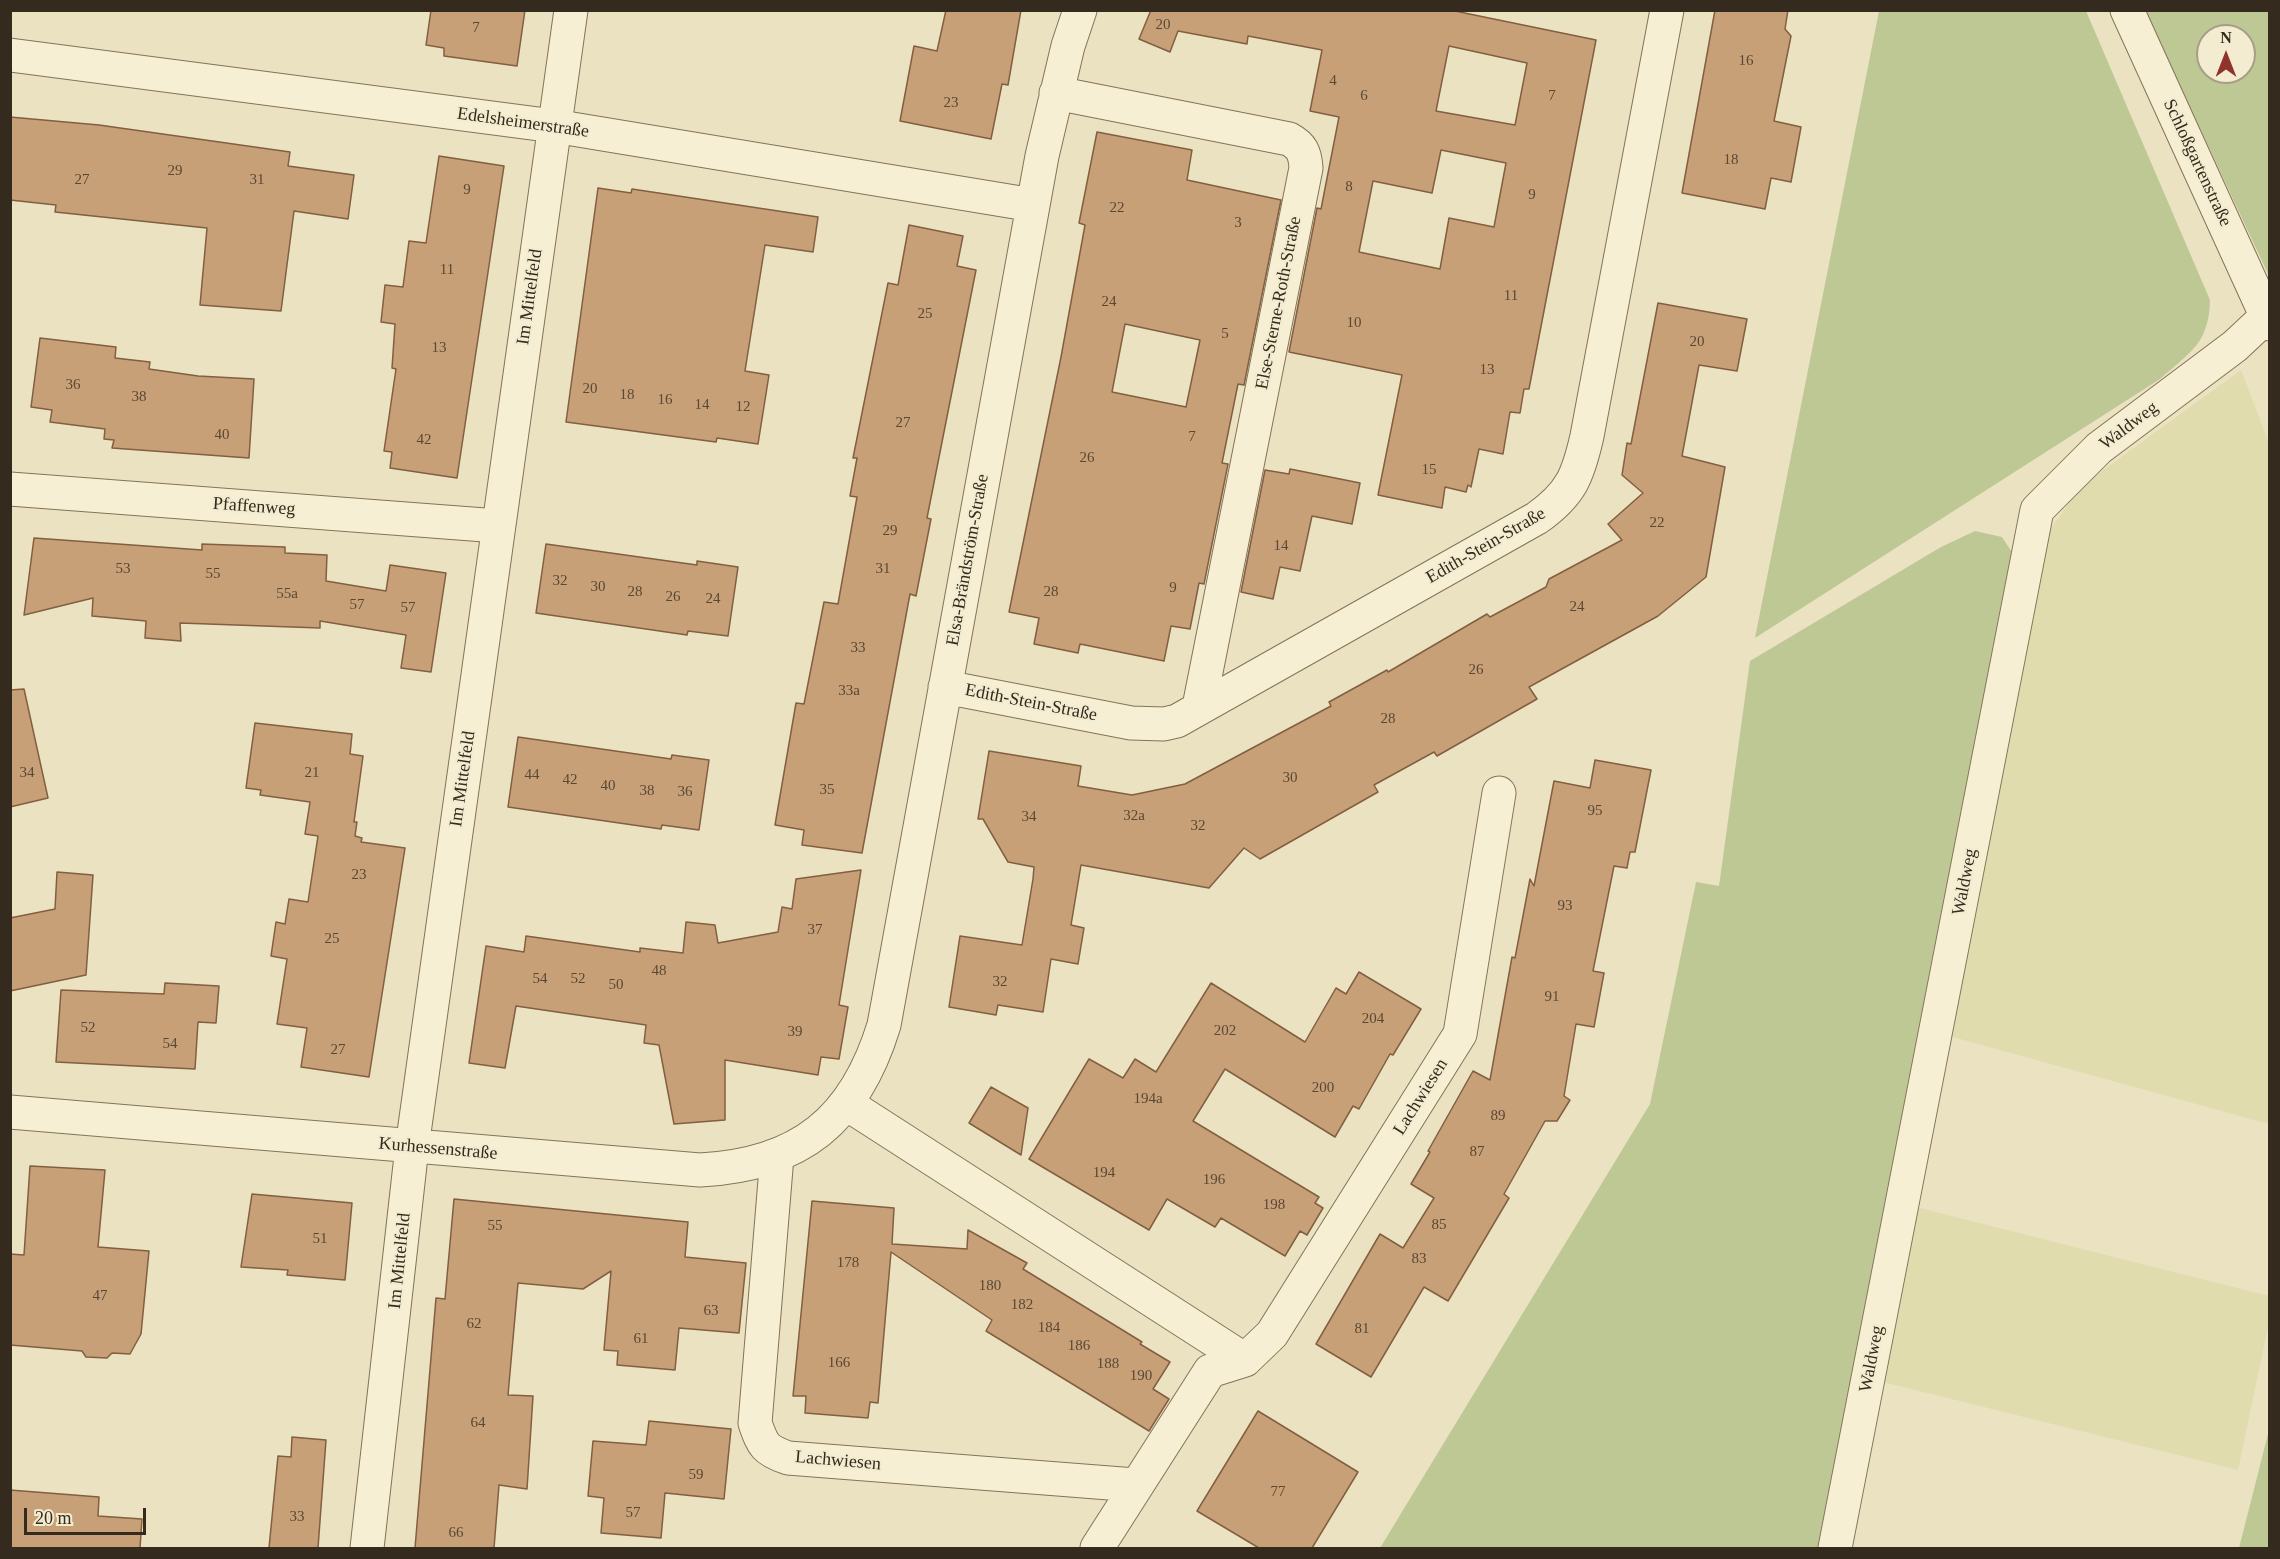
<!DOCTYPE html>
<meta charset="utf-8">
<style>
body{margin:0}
#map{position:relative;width:2280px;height:1559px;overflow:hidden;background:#ebe2c1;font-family:Georgia,serif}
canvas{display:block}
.frame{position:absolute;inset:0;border:12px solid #342a1d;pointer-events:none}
.north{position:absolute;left:2196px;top:24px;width:60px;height:60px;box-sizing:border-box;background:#f3ecd0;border:2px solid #a79e88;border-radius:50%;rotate:0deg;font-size:16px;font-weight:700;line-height:24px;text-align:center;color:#342a1d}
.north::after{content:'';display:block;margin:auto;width:21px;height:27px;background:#8f342c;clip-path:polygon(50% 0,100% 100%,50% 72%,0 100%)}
.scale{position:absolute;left:24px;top:1508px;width:122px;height:27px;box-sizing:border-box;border:3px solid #342a1d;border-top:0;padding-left:8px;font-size:18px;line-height:21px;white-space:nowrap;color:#342a1d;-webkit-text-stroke:4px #f3ecd0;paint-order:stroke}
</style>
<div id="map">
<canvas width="2280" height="1559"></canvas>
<div class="frame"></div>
<div class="north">N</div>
<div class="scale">20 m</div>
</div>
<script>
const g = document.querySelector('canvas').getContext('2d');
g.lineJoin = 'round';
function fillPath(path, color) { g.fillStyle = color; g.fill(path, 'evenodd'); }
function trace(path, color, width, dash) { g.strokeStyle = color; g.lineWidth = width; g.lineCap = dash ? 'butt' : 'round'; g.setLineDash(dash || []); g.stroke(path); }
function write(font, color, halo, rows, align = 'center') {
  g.font = font + ' Georgia,serif'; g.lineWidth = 4.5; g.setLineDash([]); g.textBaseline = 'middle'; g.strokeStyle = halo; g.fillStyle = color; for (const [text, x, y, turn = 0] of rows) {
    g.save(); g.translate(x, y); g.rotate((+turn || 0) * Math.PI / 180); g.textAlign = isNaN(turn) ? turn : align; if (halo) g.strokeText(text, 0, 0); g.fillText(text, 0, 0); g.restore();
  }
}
fillPath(new Path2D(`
 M 2241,370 L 2270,446 L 2269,1124 L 1949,1036 L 2048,533 L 2080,487 Z
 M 1912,1206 L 2269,1296 L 2269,1322 L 2238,1470 L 1879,1381 Z`), '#e0dcae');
fillPath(new Path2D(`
 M 1879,11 L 2086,11 L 2210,300 C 2209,344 2190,352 2160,379 L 1755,638 Z
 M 2145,11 L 2269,11 L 2269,276 ZM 2208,36 L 2244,36 L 2244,72 L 2208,72 Z
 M 1975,531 L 2002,537 L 2019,563 L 1820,1548 L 1380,1548 L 1650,1104 L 1696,882 L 1719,886 L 1750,661 L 1941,547 Z
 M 2269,1430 L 2269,1548 L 2239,1548 Z`), '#bec895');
const building = new Path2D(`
 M 431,10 L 525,10 L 517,66 L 444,56 L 444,48 L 426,45 Z
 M 946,10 L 1021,10 L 1008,85 L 1002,84 L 991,139 L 900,121 L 914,46 L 937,51 Z
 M 1151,10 L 1450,10 L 1596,40 L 1529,389 L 1524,389 L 1520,413 L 1510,412 L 1503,454 L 1479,449 L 1471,487 L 1468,485 L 1466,492 L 1445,487 L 1442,508 L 1378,495 L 1402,375 L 1289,352 L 1317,208 L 1321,209 L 1339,117 L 1310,111 L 1322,50 L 1248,36 L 1247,44 L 1178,31 L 1170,52 L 1139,39 ZM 1449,46 L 1527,63 L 1515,125 L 1436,111 ZM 1441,150 L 1506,163 L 1494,227 L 1449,218 L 1440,269 L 1359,252 L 1373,181 L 1432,193 Z
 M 1715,10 L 1788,10 L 1785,29 L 1791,36 L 1774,121 L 1801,127 L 1791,182 L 1771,178 L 1765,209 L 1682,193 Z
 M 10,117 L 99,125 L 290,152 L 288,166 L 354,175 L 348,219 L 294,211 L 281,311 L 200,305 L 207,228 L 55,212 L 56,205 L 10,200 Z
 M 1097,132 L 1192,150 L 1187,180 L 1281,200 L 1244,385 L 1238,384 L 1222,463 L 1228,464 L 1204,584 L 1199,583 L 1190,629 L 1171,626 L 1164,661 L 1080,644 L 1078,653 L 1034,644 L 1039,618 L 1009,612 L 1061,357 L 1085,225 L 1079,223 ZM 1125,324 L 1200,340 L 1186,407 L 1112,392 Z
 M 439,156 L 504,166 L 457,478 L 390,468 L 392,452 L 384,451 L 396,369 L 392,368 L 395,324 L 381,322 L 385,285 L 403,287 L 409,241 L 426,243 Z
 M 598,188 L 631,193 L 632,189 L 818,217 L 813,252 L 765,245 L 745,371 L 769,375 L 758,444 L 717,438 L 716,442 L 566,422 Z
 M 909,225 L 963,236 L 957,266 L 976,270 L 927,518 L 931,519 L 916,596 L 910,594 L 862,853 L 802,845 L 804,830 L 775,825 L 796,703 L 804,704 L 824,602 L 838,604 L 857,497 L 850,496 L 857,458 L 853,458 L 888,283 L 898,285 Z
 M 1658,303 L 1747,319 L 1737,371 L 1699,365 L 1682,456 L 1725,467 L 1706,577 L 1658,616 L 1529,687 L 1537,699 L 1437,756 L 1434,752 L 1374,785 L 1378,792 L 1260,859 L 1244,848 L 1209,888 L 1081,865 L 1071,925 L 1084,928 L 1078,964 L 1051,959 L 1043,1012 L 998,1005 L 996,1015 L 949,1007 L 960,936 L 1022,945 L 1033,879 L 1034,867 L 1008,862 L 983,819 L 978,819 L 989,751 L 1081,766 L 1078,786 L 1132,795 L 1185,784 L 1331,706 L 1329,702 L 1387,670 L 1388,672 L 1487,614 L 1490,617 L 1546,587 L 1549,579 L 1622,540 L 1608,524 L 1643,493 L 1622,475 L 1627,443 L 1631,444 Z
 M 40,338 L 116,347 L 115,358 L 150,362 L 149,369 L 198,376 L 254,379 L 249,458 L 112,448 L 114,440 L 104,439 L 105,429 L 50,422 L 52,410 L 31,407 Z
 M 1290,469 L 1360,483 L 1352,524 L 1312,516 L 1300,571 L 1280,567 L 1273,599 L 1241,592 L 1265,470 L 1289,474 Z
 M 34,538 L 202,550 L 202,544 L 285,547 L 285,553 L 327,555 L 326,581 L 386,591 L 390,565 L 446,573 L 431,672 L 401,668 L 406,635 L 320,621 L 320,628 L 180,623 L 181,641 L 145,638 L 146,621 L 92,616 L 93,598 L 24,615 Z
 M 546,544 L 697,565 L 697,561 L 738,567 L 728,636 L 688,631 L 687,635 L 536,613 Z
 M 24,689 L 48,798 L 10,807 L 10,690 Z
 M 255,723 L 352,734 L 350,754 L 363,756 L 354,822 L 357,822 L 355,836 L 362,838 L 361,842 L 405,848 L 369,1077 L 301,1067 L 307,1028 L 277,1024 L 287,959 L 271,956 L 276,922 L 285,924 L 289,899 L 308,902 L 318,836 L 305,834 L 310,802 L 260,795 L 261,790 L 246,788 Z
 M 518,737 L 671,759 L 672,755 L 709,760 L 699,830 L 662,825 L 661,829 L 508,807 Z
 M 1595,760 L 1651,770 L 1635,852 L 1630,852 L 1627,868 L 1614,866 L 1593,971 L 1604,973 L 1594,1027 L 1576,1024 L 1564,1096 L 1570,1100 L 1557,1121 L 1545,1121 L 1504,1194 L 1509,1198 L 1448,1301 L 1424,1287 L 1371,1377 L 1316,1344 L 1380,1234 L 1403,1248 L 1434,1198 L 1411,1184 L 1430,1152 L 1428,1151 L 1473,1071 L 1490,1080 L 1512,957 L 1515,958 L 1530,879 L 1534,886 L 1554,781 L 1590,788 Z
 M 861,870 L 839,1005 L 848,1007 L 839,1059 L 821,1057 L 818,1075 L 725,1060 L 725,1120 L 674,1124 L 659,1045 L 644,1043 L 646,1025 L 516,1006 L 505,1068 L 469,1063 L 486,946 L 524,952 L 526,936 L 640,952 L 640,948 L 683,953 L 686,922 L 715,925 L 718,943 L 778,932 L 782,907 L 792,909 L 796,879 Z
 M 57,872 L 93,875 L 86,975 L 10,991 L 10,918 L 55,909 Z
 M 1359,972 L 1421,1009 L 1393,1055 L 1390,1054 L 1359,1109 L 1353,1106 L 1335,1137 L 1225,1069 L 1193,1121 L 1319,1197 L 1315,1203 L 1323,1208 L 1307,1235 L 1300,1231 L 1285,1256 L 1221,1218 L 1215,1227 L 1167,1199 L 1149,1230 L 1029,1159 L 1089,1059 L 1123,1078 L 1135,1059 L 1156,1072 L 1211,983 L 1305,1042 L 1336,988 L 1346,994 Z
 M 165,983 L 219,986 L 216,1023 L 198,1022 L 195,1069 L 56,1062 L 61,990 L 164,994 Z
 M 991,1087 L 1028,1108 L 1021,1155 L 969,1123 Z
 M 30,1166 L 105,1170 L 98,1247 L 149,1251 L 141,1334 L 130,1354 L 112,1353 L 107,1358 L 86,1357 L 82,1351 L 10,1345 L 10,1254 L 24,1255 Z
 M 252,1194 L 352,1203 L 345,1280 L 287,1275 L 288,1270 L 241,1267 Z
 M 454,1199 L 688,1222 L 685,1257 L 746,1263 L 739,1333 L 679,1328 L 675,1370 L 617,1365 L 618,1351 L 604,1350 L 611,1271 L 583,1289 L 518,1283 L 508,1395 L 533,1396 L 527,1489 L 499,1485 L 494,1548 L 415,1548 L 436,1298 L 445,1299 Z
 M 812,1201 L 894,1208 L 892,1244 L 967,1249 L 968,1230 L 1027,1263 L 1023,1269 L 1142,1342 L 1140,1344 L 1170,1362 L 1153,1389 L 1169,1399 L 1149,1431 L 986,1331 L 992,1320 L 891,1252 L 878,1403 L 870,1402 L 868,1418 L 805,1413 L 806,1396 L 793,1396 Z
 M 1258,1411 L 1358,1472 L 1312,1548 L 1259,1548 L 1197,1511 Z
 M 649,1421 L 731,1429 L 724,1499 L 665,1493 L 661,1538 L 601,1533 L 604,1498 L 588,1496 L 593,1441 L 646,1445 Z
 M 292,1437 L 326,1440 L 318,1548 L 269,1548 L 278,1456 L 291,1457 Z
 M 10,1490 L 99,1497 L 98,1516 L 142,1519 L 140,1548 L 10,1548 Z`);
fillPath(building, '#c8a078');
trace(building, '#815f40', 1.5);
const minor = new Path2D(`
 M 2127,10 L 2270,324
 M 10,55 L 554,126 L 1033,205
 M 1056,93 L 1289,139 C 1302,146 1305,153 1306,168 L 1199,707
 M 10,489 L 498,526
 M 945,687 L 1131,723 L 1164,724 L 1177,721 L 1537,518 C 1571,494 1578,476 1587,436 L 1667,10
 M 847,1104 L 1245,1360
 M 10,1112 L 700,1170 C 800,1165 855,1120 884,1025 L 1042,156 L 1068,46 L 1080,10
 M 777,1156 L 755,1423 C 763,1446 765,1450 788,1458 L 1135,1485
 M 367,1548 L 412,1147 L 571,10
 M 1097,1548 L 1210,1371 L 1245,1360 L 1272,1334 L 1460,1034 L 1499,793
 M 1835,1548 L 2037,510 L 2099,448 L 2235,346 L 2266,317`);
trace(minor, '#847359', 35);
trace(minor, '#f7efd3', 33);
write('15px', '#594834', null, [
 ["20",1163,25],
 ["7",476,28],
 ["16",1746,61],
 ["4",1333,81],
 ["6",1364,96],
 ["7",1552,96],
 ["23",951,103],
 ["18",1731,160],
 ["29",175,171],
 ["27",82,180],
 ["31",257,180],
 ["8",1349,187],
 ["9",467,190],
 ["9",1532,195],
 ["22",1117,208],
 ["3",1238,223],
 ["11",447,270],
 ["11",1511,296],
 ["24",1109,302],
 ["25",925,314],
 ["10",1354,323],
 ["5",1225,334],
 ["20",1697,342],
 ["13",439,348],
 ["13",1487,370],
 ["36",73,385],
 ["20",590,389],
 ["18",627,395],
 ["38",139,397],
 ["16",665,400],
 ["14",702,405],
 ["12",743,407],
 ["27",903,423],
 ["40",222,435],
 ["7",1192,437],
 ["42",424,440],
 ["26",1087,458],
 ["15",1429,470],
 ["22",1657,523],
 ["29",890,531],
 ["14",1281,546],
 ["53",123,569],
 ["31",883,569],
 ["55",213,574],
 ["32",560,581],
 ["30",598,587],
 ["9",1173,588],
 ["28",635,592],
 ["28",1051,592],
 ["55a",287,594],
 ["26",673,597],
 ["24",713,599],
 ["57",357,605],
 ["24",1577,607],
 ["57",408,608],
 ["33",858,648],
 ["26",1476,670],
 ["33a",849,691],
 ["28",1388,719],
 ["34",27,773],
 ["21",312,773],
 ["44",532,775],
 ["30",1290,778],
 ["42",570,780],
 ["40",608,786],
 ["35",827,790],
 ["38",647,791],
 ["36",685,792],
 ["95",1595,811],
 ["32a",1134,816],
 ["34",1029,817],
 ["32",1198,826],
 ["23",359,875],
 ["93",1565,906],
 ["37",815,930],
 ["25",332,939],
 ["48",659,971],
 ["54",540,979],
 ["52",578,979],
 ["32",1000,982],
 ["50",616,985],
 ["91",1552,997],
 ["204",1373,1019],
 ["52",88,1028],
 ["202",1225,1031],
 ["39",795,1032],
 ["54",170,1044],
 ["27",338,1050],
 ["200",1323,1088],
 ["194a",1148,1099],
 ["89",1498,1116],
 ["87",1477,1152],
 ["194",1104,1173],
 ["196",1214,1180],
 ["198",1274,1205],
 ["85",1439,1225],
 ["55",495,1226],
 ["51",320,1239],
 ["83",1419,1259],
 ["178",848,1263],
 ["180",990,1286],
 ["47",100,1296],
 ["182",1022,1305],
 ["63",711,1311],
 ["62",474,1324],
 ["184",1049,1328],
 ["81",1362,1329],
 ["61",641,1339],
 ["186",1079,1346],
 ["166",839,1363],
 ["188",1108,1364],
 ["190",1141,1376],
 ["64",478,1423],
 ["59",696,1475],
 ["77",1278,1492],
 ["57",633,1513],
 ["33",297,1517],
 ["66",456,1533]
]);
write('18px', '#342a1d', '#f3ecd0', [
 ["Edelsheimerstraße",523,123,8],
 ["Schloßgartenstraße",2197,163,65],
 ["Im Mittelfeld",530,297,-82],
 ["Else-Sterne-Roth-Straße",1279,303,-79],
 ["Waldweg",2129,426,-37],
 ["Pfaffenweg",254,507,4],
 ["Edith-Stein-Straße",1486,546,-30],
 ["Elsa-Brändström-Straße",968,560,-80],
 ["Edith-Stein-Straße",1031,703,11],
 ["Im Mittelfeld",463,779,-82],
 ["Waldweg",1965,882,-79],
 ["Lachwiesen",1421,1097,-58],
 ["Kurhessenstraße",438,1149,5],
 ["Im Mittelfeld",400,1261,-84],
 ["Waldweg",1872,1359,-79],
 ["Lachwiesen",838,1461,5]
]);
</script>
